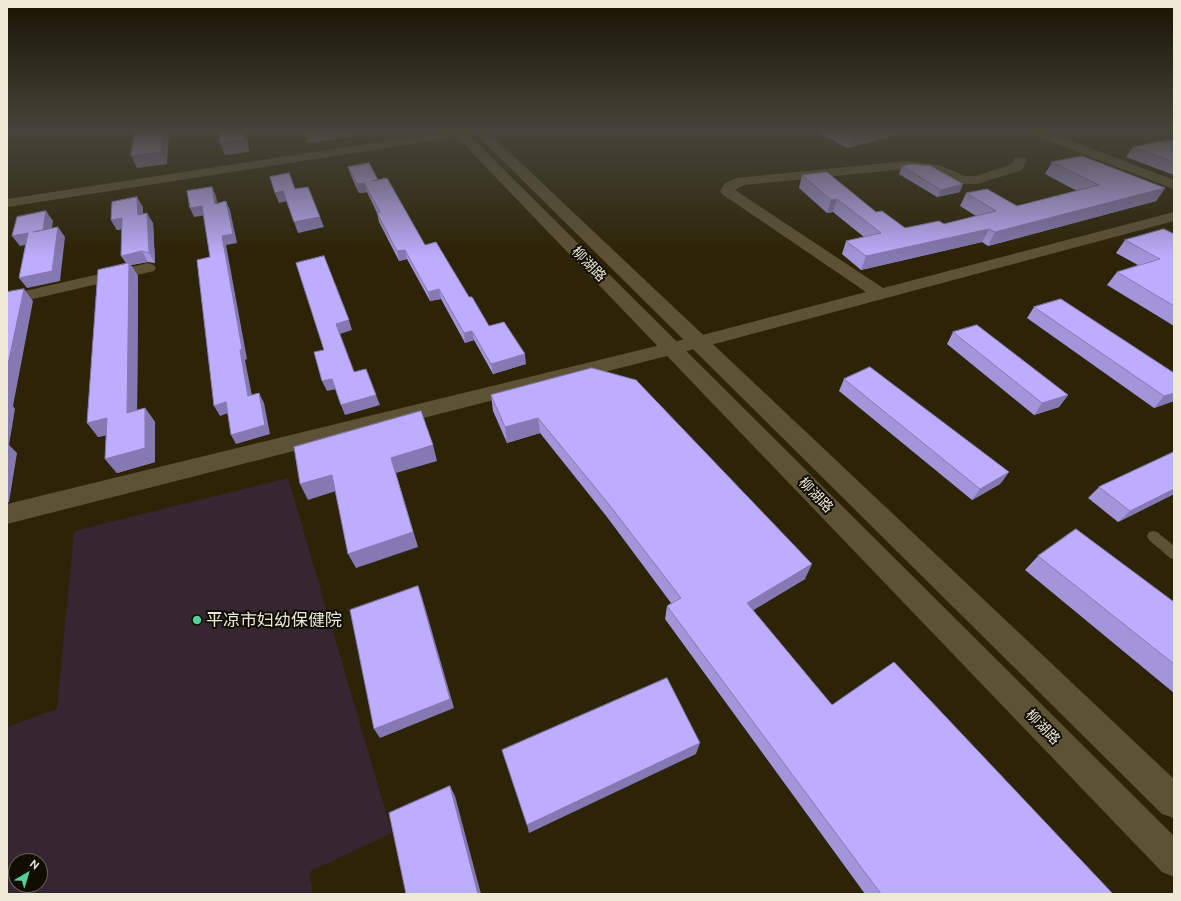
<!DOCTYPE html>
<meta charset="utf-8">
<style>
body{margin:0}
#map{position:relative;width:1181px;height:901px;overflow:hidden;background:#2d2306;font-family:Ubuntu,sans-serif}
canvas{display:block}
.frame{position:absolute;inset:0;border:8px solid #eee8d7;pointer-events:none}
.north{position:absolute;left:8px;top:853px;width:40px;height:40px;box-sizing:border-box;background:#110d03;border:1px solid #696558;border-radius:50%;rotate:38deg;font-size:11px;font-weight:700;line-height:16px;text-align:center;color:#eee8d7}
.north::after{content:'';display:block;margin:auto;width:14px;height:18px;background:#51d398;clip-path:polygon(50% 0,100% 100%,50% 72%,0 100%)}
</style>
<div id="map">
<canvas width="1181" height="901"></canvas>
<div class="frame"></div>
<div class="north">N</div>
</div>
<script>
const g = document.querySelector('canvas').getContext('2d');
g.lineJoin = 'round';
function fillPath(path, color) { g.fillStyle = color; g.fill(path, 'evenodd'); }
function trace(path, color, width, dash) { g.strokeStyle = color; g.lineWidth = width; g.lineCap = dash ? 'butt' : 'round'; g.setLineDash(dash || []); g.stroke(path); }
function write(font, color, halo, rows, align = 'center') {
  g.font = font + ' Ubuntu,"Noto Sans SC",sans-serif'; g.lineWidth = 4; g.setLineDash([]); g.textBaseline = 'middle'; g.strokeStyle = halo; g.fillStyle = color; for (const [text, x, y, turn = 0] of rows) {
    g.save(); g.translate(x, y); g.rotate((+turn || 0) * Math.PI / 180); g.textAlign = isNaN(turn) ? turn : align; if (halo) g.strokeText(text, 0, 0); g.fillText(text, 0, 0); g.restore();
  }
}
fillPath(new Path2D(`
 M 288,478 L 392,833 L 309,872 L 313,894 L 7,894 L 7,727 L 57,709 L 74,531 ZM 16,861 L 40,861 L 40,885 L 16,885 Z`), '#362631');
fillPath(new Path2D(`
 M 1153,531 L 1157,532 L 1174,546 L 1174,559 L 1170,558 L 1149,540 L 1147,536 L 1149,532 Z`), '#5d5235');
fillPath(new Path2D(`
 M 1020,157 L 1025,158 L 1027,161 L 1022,170 L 977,184 L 963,184 L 931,172 L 906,169 L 744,185 L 735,190 L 883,288 L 1174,212 L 1174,221 L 722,342 L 7,524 L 7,504 L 714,332 L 866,292 L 722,194 L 720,191 L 725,183 L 736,178 L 906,161 L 939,165 L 965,176 L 976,176 L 1012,164 L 1015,158 Z
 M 148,263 L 154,265 L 156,268 L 154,271 L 7,305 L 7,295 Z`), '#5d5235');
fillPath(new Path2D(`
 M 451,131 L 487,131 L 1174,779 L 1174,818 L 1162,814 L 476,134 L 469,135 L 1174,836 L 1174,877 L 1162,872 L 457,137 L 7,207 L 7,199 Z
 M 1029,131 L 1045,131 L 1174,180 L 1174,189 L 1031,134 Z`), '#5d5235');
fillPath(new Path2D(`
 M 814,131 L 910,131 L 848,148 Z
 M 1174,141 L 1174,175 L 1126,157 L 1133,147 Z
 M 1052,162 L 1165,188 L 1156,201 L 988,246 L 982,242 L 861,270 L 842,254 L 846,241 L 864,237 L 833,212 L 827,213 L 799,188 L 802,175 L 876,212 L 905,228 L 944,224 L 976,216 L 960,206 L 966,193 L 1017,206 L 1077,191 L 1045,174 Z
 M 902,166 L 960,192 L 937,197 L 899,174 Z
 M 348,167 L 378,180 L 425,245 L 469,297 L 489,326 L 526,364 L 493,374 L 474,340 L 465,343 L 441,299 L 430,301 L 407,259 L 399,261 L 379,222 L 377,213 L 367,192 L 359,193 L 351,176 Z
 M 143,207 L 143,214 L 153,223 L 155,263 L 148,262 L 131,265 L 138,276 L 137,410 L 145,408 L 155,422 L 155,462 L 117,473 L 105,459 L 107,435 L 98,437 L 126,264 L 122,229 L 117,230 L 111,220 Z
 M 1174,234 L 1174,326 L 1107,285 L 1117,272 L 1138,265 L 1116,253 L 1125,240 Z
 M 1034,307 L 1174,373 L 1174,401 L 1154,408 L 1027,318 Z
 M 953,332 L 1068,395 L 1059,407 L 1034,415 L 947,344 Z
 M 592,368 L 805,579 L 753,610 L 832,705 L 1113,894 L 865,894 L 665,619 L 667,606 L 671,603 L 607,517 L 540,433 L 507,443 L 493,411 L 491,395 Z
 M 844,379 L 1009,472 L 1000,484 L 972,500 L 839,391 Z
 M 1174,452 L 1174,494 L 1118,522 L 1088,498 L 1099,487 Z
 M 1038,556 L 1174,602 L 1174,693 L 1025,570 Z`), '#a395da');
fillPath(new Path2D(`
 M 163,131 L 169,131 L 167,164 L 137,168 L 131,156 Z
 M 243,131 L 247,131 L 249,152 L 225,155 L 220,143 Z
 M 304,131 L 352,131 L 354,136 L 308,143 Z
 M 869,131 L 910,131 L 848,148 L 852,135 Z
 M 364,183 L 367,192 L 359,193 L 357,184 Z
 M 963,184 L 960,192 L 937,197 L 941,190 Z
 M 212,187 L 216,196 L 219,213 L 215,204 Z
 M 1165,188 L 1156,201 L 988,246 L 995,232 Z
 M 283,191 L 287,201 L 279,203 L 275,193 Z
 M 137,197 L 143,207 L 143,225 L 138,215 Z
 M 837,199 L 833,212 L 827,213 L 831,200 Z
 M 226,201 L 230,210 L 237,243 L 226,245 L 247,359 L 245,360 L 254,406 L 248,396 L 240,350 L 222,236 Z
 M 202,206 L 206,215 L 194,217 L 190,208 Z
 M 46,211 L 53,221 L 50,240 L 40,242 Z
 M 147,213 L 153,223 L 155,263 L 149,253 Z
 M 320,217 L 324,227 L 298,233 L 294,222 Z
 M 122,218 L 128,228 L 117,230 L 111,220 Z
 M 58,227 L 65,237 L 60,281 L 27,288 L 19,278 Z
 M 989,229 L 982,242 L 861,270 L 866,256 Z
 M 28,233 L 35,243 L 20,246 L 12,236 Z
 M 405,250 L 407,259 L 399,261 L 397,251 Z
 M 142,251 L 148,262 L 131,265 L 138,276 L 137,427 L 127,413 L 128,266 L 121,256 Z
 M 24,289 L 33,301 L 13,406 L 15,409 L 9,445 L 17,453 L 9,502 L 7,503 L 7,369 Z
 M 439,289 L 441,299 L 430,301 L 428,292 Z
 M 349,320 L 352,330 L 340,334 L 336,324 Z
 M 472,331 L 474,340 L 465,343 L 464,333 Z
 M 525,354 L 526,364 L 493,374 L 491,364 Z
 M 332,379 L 336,389 L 327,391 L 322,381 Z
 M 259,393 L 264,403 L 270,434 L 236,444 L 231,435 Z
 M 1174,393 L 1174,401 L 1154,408 L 1164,396 Z
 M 376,395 L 380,405 L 345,415 L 341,405 Z
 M 1068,395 L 1059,407 L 1034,415 L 1042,403 Z
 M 226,402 L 231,412 L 220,416 L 214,406 Z
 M 145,408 L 155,422 L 155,462 L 117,473 L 105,459 Z
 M 107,418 L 118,432 L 98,437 L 87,423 Z
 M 538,418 L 540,433 L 507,443 L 505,427 Z
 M 433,445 L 437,461 L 396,473 L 418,547 L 356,568 L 348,554 L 391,458 Z
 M 1009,472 L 1000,484 L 972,500 L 980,489 Z
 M 332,475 L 339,490 L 308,500 L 300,484 Z
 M 1174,489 L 1174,494 L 1118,522 L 1130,511 Z
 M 812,564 L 805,579 L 742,617 L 747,603 Z
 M 418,586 L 422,597 L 454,708 L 380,738 L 374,729 Z
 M 700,743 L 696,754 L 529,833 L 527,825 Z
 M 450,786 L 455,796 L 481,894 L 478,894 Z`), '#8479b2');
const building = new Path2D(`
 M 135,131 L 163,131 L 161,152 L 131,156 Z
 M 219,131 L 243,131 L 244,139 L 220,143 Z
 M 842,131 L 869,131 L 852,135 Z
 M 1169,140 L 1174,141 L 1174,162 L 1133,147 Z
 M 1082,156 L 1165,188 L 995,232 L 989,229 L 866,256 L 846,241 L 881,233 L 837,199 L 831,200 L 802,175 L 827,172 L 876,212 L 882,211 L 905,228 L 939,221 L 944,224 L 996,211 L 966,193 L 987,189 L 1017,206 L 1099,185 L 1052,162 Z
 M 369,163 L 378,180 L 372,181 L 387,178 L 425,245 L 436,242 L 469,297 L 472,297 L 489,326 L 504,322 L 525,354 L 491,364 L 472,331 L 464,333 L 439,289 L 428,292 L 405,250 L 397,251 L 377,213 L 380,212 L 364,183 L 357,184 L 348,167 Z
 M 913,164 L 931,166 L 963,184 L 941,190 L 902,166 Z
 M 289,173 L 295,189 L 308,187 L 320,217 L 294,222 L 283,191 L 275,193 L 270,177 Z
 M 212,187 L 215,204 L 226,201 L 233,234 L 222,236 L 242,349 L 240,350 L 248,396 L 259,393 L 265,425 L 231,435 L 226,402 L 214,406 L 197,260 L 210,257 L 202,206 L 190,208 L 187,191 Z
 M 137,197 L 138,215 L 147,213 L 149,253 L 142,251 L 121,256 L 122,218 L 111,220 L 112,202 Z
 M 46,211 L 43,230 L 33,232 L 58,227 L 52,271 L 19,278 L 28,233 L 12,236 L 17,217 Z
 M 1164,229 L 1174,234 L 1174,306 L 1117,272 L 1160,259 L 1125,240 Z
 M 324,256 L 349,320 L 336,324 L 354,372 L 366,369 L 376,395 L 341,405 L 332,379 L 322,381 L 314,352 L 324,350 L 296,263 Z
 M 129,263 L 127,413 L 145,408 L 145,448 L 105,459 L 107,418 L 87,423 L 98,270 Z
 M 24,289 L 7,369 L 7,292 Z
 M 1061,299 L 1174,373 L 1174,393 L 1164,396 L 1034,307 Z
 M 977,325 L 1068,395 L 1042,403 L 953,332 Z
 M 870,367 L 1009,472 L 980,489 L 844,379 Z
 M 592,368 L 636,380 L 812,564 L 747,603 L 832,705 L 894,662 L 1113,894 L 881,894 L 667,606 L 681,598 L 607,502 L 538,418 L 505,427 L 491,395 Z
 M 421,411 L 433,445 L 391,458 L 413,532 L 348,554 L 332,475 L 300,484 L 294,447 Z
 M 1174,452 L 1174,489 L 1130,511 L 1099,487 Z
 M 1076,529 L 1174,602 L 1174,664 L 1038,556 Z
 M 418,586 L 450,699 L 374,729 L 350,610 Z
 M 667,678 L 700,743 L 527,825 L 502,750 Z
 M 450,786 L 478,894 L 406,894 L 389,813 Z`);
fillPath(building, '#bdadfe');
trace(building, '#8479b2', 1);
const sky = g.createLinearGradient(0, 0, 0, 257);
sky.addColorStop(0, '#191303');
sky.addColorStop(0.51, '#46453b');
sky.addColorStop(1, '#46453b00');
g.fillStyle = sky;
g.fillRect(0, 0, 1181, 257);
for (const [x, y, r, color] of [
 [197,620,5,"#51d398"]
]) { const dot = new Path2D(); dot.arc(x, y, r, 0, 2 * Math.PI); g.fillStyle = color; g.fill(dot); trace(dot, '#110d03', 1.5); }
write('14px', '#eee8d7', '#110d03', [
 ["柳湖路",589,264,46],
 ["柳湖路",816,495,46],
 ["柳湖路",1043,727,46]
]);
write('17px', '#eee8d7', '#110d03', [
 ["平凉市妇幼保健院",206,620]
], 'left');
</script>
